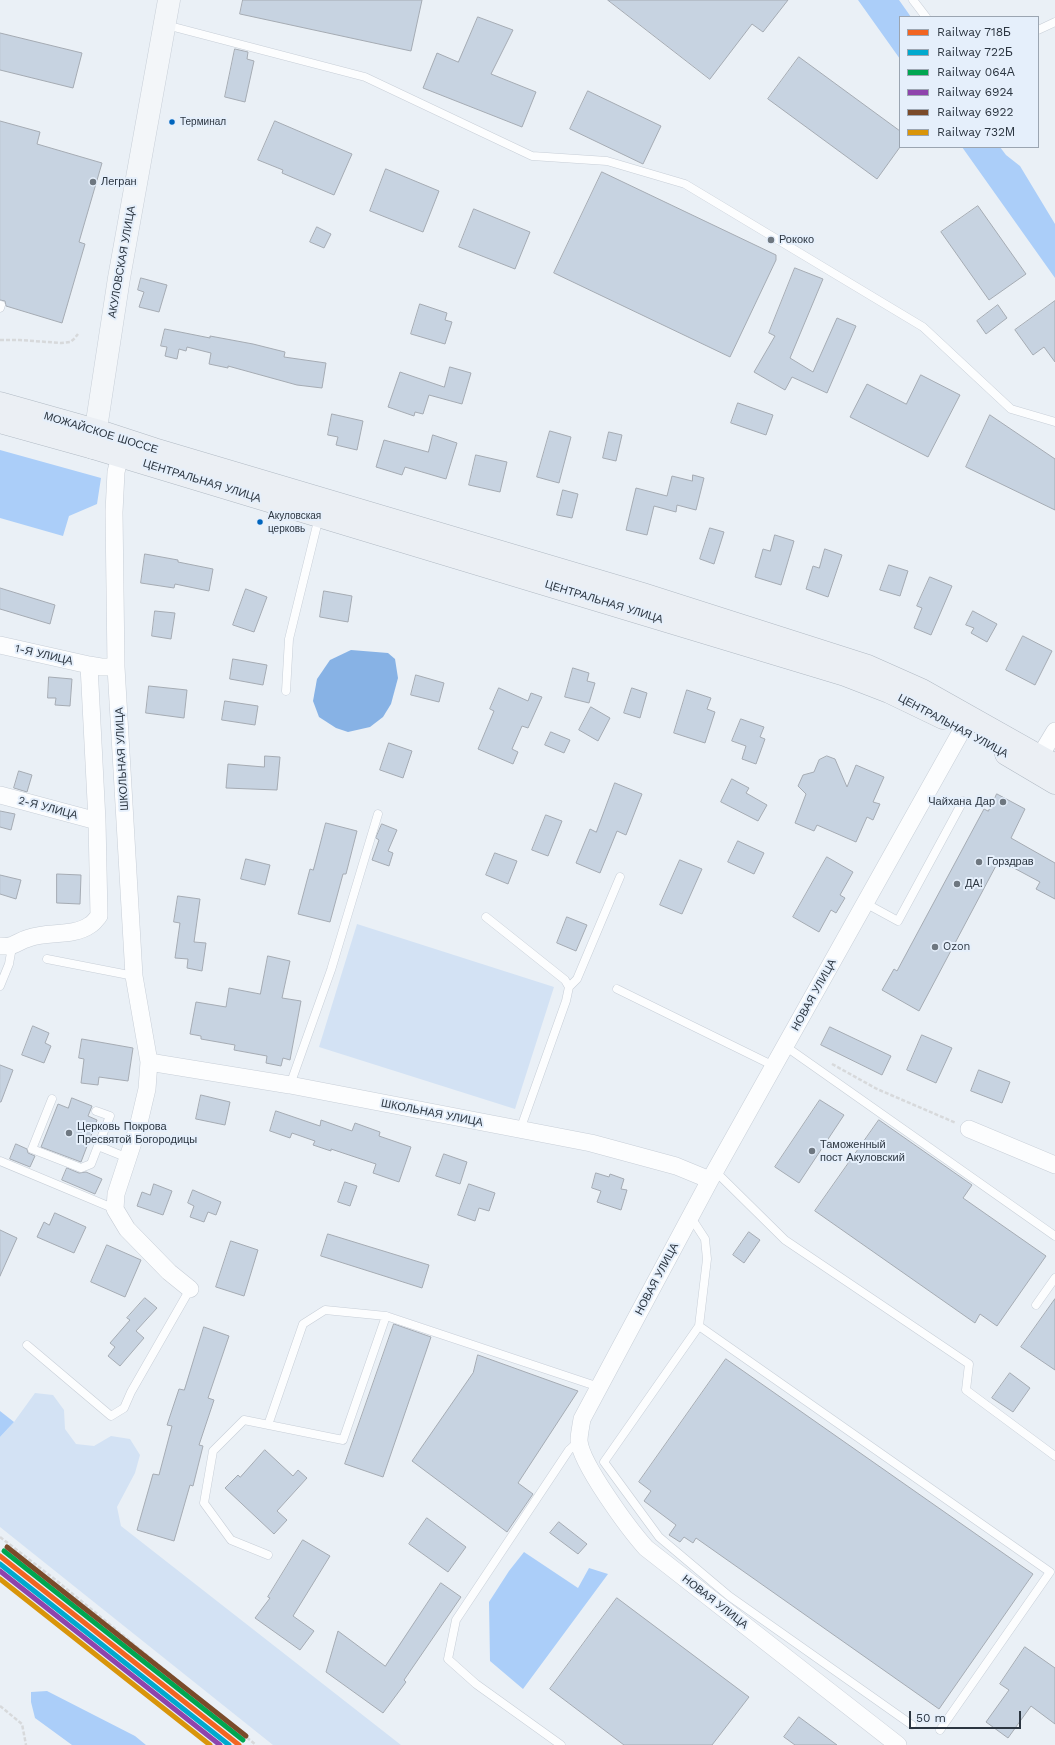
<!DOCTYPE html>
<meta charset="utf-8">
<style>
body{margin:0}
#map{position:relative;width:1055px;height:1745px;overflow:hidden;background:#eaf0f6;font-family:"Work Sans",sans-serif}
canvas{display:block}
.legend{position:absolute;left:899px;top:16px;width:140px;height:132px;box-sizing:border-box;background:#e5effb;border:1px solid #9ba5b1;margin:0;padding:5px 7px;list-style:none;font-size:12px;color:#2c3641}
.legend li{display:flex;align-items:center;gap:8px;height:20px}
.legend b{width:20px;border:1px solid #9ba5b1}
.scale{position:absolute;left:909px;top:1711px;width:112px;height:18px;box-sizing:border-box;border:2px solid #2c3641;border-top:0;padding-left:5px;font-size:12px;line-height:14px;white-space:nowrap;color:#2c3641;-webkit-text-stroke:3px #e5effb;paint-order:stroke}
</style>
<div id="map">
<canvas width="1055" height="1745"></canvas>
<ul class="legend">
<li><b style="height:5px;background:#f26522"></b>Railway 718Б</li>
<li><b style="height:5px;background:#00a9ce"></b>Railway 722Б</li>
<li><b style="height:5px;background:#00a651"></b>Railway 064А</li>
<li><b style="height:5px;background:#8e44ad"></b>Railway 6924</li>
<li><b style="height:5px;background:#7a4b2a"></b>Railway 6922</li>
<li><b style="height:5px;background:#d9950a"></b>Railway 732М</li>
</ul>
<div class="scale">50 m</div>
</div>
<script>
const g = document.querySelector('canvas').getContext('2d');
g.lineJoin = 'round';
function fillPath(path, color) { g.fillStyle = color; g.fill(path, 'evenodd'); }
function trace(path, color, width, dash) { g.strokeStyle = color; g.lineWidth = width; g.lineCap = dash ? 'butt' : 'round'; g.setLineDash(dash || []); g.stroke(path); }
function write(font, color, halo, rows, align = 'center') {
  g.font = font + ' "Work Sans",sans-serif'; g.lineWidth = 4; g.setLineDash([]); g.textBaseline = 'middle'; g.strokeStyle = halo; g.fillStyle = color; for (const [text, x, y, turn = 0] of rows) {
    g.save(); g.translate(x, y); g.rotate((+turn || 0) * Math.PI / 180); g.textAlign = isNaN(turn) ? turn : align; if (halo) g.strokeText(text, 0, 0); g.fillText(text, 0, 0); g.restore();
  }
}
fillPath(new Path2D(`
 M 357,924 L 554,987 L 515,1109 L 319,1047 Z
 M 35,1393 L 53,1395 L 64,1410 L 65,1429 L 76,1444 L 94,1446 L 111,1436 L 130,1439 L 140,1455 L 135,1473 L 117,1507 L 121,1526 L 401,1745 L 273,1745 L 0,1527 L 0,1437 L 14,1422 Z`), '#d3e2f4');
fillPath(new Path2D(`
 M 858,0 L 899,0 L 911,17 L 900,17 L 900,59 Z
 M 962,147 L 1000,147 L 1006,155 L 1020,166 L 1055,224 L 1055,278 Z
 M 0,450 L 101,478 L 97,504 L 69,516 L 63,536 L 0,518 Z
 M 0,1411 L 14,1422 L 0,1437 Z
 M 524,1552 L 578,1588 L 589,1568 L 608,1574 L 523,1689 L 490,1661 L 489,1602 L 509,1571 Z
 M 47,1691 L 135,1736 L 146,1745 L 72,1745 L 35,1718 L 31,1702 L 31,1692 Z`), '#abcef9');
fillPath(new Path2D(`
 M 351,650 L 388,653 L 395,659 L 398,678 L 391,704 L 383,717 L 370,727 L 348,732 L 336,728 L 319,717 L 313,701 L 317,679 L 330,660 Z`), '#87b2e5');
const building = new Path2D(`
 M 243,0 L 422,0 L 411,51 L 240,14 Z
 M 608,0 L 788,0 L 763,32 L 752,24 L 710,79 Z
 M 478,17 L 513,30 L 491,74 L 536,92 L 522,127 L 423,88 L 437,53 L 458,62 Z
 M 0,33 L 82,53 L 73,88 L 0,70 Z
 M 235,49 L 248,52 L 247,59 L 254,61 L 245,102 L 225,97 Z
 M 799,57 L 900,131 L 900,147 L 877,179 L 768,99 Z
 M 588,91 L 661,126 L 643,164 L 570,129 Z
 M 0,121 L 40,132 L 37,144 L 102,163 L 79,242 L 85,244 L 62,323 L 6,306 L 5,301 L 0,300 Z
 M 275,121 L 352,154 L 334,195 L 282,173 L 283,170 L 258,160 Z
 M 386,169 L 439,191 L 423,232 L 370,211 Z
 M 602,172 L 776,255 L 776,260 L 730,357 L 554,273 Z
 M 978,206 L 1026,274 L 989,300 L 941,232 Z
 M 474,209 L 530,232 L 515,269 L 459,247 Z
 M 317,227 L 331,234 L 324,248 L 310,242 Z
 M 795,268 L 823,279 L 790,358 L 813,372 L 837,318 L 856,326 L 827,393 L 792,377 L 785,390 L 754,372 L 775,336 L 769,333 Z
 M 141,278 L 167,285 L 159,312 L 139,307 L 144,292 L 138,290 Z
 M 1055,301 L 1055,362 L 1044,347 L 1033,355 L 1015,330 Z
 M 420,304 L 447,313 L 445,320 L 452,322 L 445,344 L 411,334 Z
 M 998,305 L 1007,318 L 986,334 L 977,321 Z
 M 165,329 L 210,338 L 210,336 L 253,344 L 285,352 L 284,357 L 326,363 L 322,388 L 297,385 L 228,366 L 228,368 L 209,364 L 211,353 L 187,347 L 186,351 L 179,349 L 177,359 L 165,356 L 167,347 L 161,346 Z
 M 450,367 L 471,373 L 462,404 L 429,395 L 423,414 L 415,412 L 414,416 L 388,407 L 400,372 L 444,387 Z
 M 921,375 L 960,395 L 928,457 L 850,417 L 867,384 L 906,404 Z
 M 738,403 L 773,415 L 766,435 L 731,423 Z
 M 332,414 L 363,421 L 357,450 L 336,445 L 338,437 L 328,435 Z
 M 990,415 L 1055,459 L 1055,510 L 966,467 Z
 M 550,431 L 571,437 L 559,483 L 537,477 Z
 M 609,432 L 622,435 L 616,461 L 603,458 Z
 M 433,435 L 457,443 L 446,479 L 405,467 L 402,475 L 376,467 L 384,440 L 428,452 Z
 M 476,455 L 507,462 L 500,492 L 469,485 Z
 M 693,475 L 704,478 L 696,510 L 677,505 L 676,512 L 654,506 L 647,535 L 626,530 L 636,488 L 667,496 L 672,476 L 692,481 Z
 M 563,490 L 578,494 L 572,518 L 557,515 Z
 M 710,528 L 724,532 L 714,564 L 700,559 Z
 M 775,535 L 794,541 L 781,585 L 755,577 L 763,549 L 770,551 Z
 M 825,549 L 842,555 L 828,597 L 806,589 L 813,566 L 819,568 Z
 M 145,554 L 178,560 L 178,562 L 213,569 L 209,591 L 175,584 L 174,588 L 141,583 Z
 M 889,565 L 908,571 L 900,596 L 880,590 Z
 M 930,577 L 952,586 L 931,635 L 914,628 L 922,608 L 917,606 Z
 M 0,588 L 55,605 L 50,624 L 0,609 Z
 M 246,589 L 267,597 L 254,632 L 233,625 Z
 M 324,591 L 352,596 L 348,622 L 320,617 Z
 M 155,611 L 175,613 L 171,639 L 152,636 Z
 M 973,611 L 997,624 L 987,642 L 971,633 L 974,628 L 966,625 Z
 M 1023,636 L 1052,651 L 1035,685 L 1006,670 Z
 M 233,659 L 267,665 L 263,685 L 230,679 Z
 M 573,668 L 589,673 L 587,681 L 595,683 L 589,703 L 565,697 Z
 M 416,675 L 444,683 L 439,702 L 411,695 Z
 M 49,677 L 72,679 L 70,706 L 55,705 L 56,698 L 48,698 Z
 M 149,686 L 187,690 L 184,718 L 146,713 Z
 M 499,688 L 528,701 L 531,693 L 542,697 L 528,728 L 522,726 L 512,749 L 518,752 L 513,764 L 478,749 L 494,711 L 490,709 Z
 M 632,688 L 647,693 L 640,718 L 624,713 Z
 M 687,690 L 711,698 L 707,709 L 715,712 L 705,743 L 674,733 Z
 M 225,701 L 258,706 L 255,725 L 222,720 Z
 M 591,707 L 610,718 L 598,741 L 579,730 Z
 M 741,719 L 764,727 L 760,737 L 765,739 L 756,764 L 742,759 L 746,746 L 732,741 Z
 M 551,732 L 570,740 L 564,753 L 545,745 Z
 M 389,743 L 412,751 L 403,778 L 380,770 Z
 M 265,756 L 280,757 L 277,790 L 226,788 L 228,764 L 264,767 Z
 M 827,756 L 835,759 L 847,787 L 856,765 L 884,777 L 873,802 L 880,804 L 873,820 L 867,817 L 856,842 L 817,825 L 814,831 L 795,823 L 806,794 L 798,786 L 803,775 L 814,772 L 819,760 Z
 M 19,771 L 32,775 L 27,792 L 14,788 Z
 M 732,779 L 749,788 L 746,793 L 767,805 L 758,821 L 721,802 Z
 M 615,783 L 642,794 L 626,835 L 617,831 L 600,873 L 576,863 L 590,829 L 596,832 Z
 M 997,794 L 1025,809 L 1011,838 L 1055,863 L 1055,899 L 1036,889 L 1040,882 L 999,860 L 919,1011 L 882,990 L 894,969 L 897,971 L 984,809 L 988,811 Z
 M 0,811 L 15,814 L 11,830 L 0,827 Z
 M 546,815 L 562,821 L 548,856 L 532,850 Z
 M 326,823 L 357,831 L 346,874 L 343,874 L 330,922 L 298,914 L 310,869 L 313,870 Z
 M 382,824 L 397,830 L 388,851 L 393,853 L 389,866 L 372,860 L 379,840 L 376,838 Z
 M 738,841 L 764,853 L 754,874 L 728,862 Z
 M 495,853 L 517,861 L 508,884 L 486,875 Z
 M 827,857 L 853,872 L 840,895 L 845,898 L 836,913 L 831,910 L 819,932 L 793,917 Z
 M 246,859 L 270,865 L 265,885 L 241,879 Z
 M 680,860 L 702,869 L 682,914 L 660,905 Z
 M 57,874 L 81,875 L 80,904 L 57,903 Z
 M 0,875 L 21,880 L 16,899 L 0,894 Z
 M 178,896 L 200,899 L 194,942 L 206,943 L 202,971 L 187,968 L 188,959 L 175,958 L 180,923 L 174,922 Z
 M 567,917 L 587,925 L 576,951 L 557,943 Z
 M 268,956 L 290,961 L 282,998 L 301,1001 L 290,1060 L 283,1058 L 281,1066 L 266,1063 L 267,1056 L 234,1050 L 235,1045 L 201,1039 L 201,1036 L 190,1034 L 196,1002 L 226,1007 L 229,988 L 260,994 Z
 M 33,1026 L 49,1033 L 45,1043 L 51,1046 L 44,1063 L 22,1055 Z
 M 830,1027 L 891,1056 L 882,1075 L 821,1045 Z
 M 922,1035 L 952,1048 L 936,1083 L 907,1070 Z
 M 82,1039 L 133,1048 L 128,1081 L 99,1077 L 98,1085 L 81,1083 L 84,1059 L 79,1058 Z
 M 0,1065 L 13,1070 L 1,1102 L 0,1102 Z
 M 979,1070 L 1010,1082 L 1002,1103 L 971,1091 Z
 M 201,1095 L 230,1102 L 225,1125 L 196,1119 Z
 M 72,1098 L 92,1106 L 88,1116 L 97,1120 L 81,1162 L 41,1147 L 58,1104 L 68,1108 Z
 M 820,1100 L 844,1115 L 799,1183 L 775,1167 Z
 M 276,1111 L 320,1126 L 321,1120 L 352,1131 L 355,1123 L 380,1132 L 379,1136 L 411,1147 L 399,1182 L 373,1173 L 376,1164 L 331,1149 L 331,1151 L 313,1145 L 315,1141 L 292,1133 L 290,1138 L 270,1131 Z
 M 879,1120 L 972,1185 L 963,1198 L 1046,1256 L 997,1326 L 980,1314 L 975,1323 L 815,1211 Z
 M 16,1144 L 27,1149 L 28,1153 L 35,1156 L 30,1167 L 10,1159 Z
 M 444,1154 L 467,1162 L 460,1184 L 436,1176 Z
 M 67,1168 L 79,1173 L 86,1172 L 102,1179 L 95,1194 L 62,1180 Z
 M 596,1173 L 609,1177 L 610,1174 L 624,1179 L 621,1189 L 627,1190 L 621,1210 L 597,1202 L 601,1191 L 592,1188 Z
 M 345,1182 L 357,1186 L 350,1206 L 338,1202 Z
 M 154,1184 L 172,1191 L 163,1215 L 137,1206 L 142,1192 L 150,1195 Z
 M 469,1184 L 495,1193 L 489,1211 L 479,1208 L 475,1221 L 458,1215 Z
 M 193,1190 L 221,1202 L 216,1215 L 208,1212 L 204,1222 L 190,1217 L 194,1206 L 188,1203 Z
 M 55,1213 L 86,1227 L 74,1253 L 37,1237 L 44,1222 L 49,1225 Z
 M 0,1230 L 17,1238 L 0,1276 Z
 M 749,1232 L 760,1240 L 744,1263 L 733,1255 Z
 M 328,1234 L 429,1265 L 422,1288 L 321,1256 Z
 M 231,1241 L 258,1250 L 244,1296 L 216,1287 Z
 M 107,1245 L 141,1260 L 125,1297 L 91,1282 Z
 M 145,1298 L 157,1308 L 136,1331 L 144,1338 L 120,1366 L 108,1356 L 115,1347 L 110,1343 L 130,1320 L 127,1318 Z
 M 1055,1299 L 1055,1370 L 1021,1347 Z
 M 394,1324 L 431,1337 L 383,1477 L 345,1464 Z
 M 204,1327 L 229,1336 L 208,1398 L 214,1400 L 199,1445 L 203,1446 L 193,1486 L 190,1485 L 174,1541 L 137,1530 L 153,1474 L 159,1475 L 172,1426 L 167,1425 L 179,1389 L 184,1390 Z
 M 478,1355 L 578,1391 L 518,1483 L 533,1494 L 507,1532 L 412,1461 L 473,1373 Z
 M 726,1359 L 1033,1574 L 939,1709 L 696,1538 L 693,1543 L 684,1537 L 680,1542 L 669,1535 L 676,1525 L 644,1501 L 651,1491 L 639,1482 Z
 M 1010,1373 L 1030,1388 L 1013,1412 L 992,1398 Z
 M 265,1450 L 293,1476 L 298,1470 L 307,1478 L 277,1511 L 287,1520 L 274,1534 L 225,1488 L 238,1475 L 240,1477 Z
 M 427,1518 L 466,1547 L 448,1572 L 409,1544 Z
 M 559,1522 L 587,1544 L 578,1554 L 550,1533 Z
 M 303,1540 L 330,1556 L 293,1616 L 314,1631 L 300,1650 L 255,1618 L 270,1598 L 268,1597 Z
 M 441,1583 L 461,1597 L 404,1680 L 406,1682 L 383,1713 L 326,1672 L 338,1631 L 385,1666 Z
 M 617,1598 L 749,1697 L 712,1745 L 624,1745 L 550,1689 Z
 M 1025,1647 L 1055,1668 L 1055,1724 L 1031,1706 L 1008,1738 L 986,1722 L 1009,1690 L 1000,1684 Z
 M 799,1717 L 837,1745 L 795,1745 L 784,1737 Z`);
fillPath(building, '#c7d3e1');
trace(building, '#a5abb3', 1);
const lane = new Path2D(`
 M 913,0 L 926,17
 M 166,25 L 365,77 L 532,156 L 607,161 L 685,184 L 923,327 L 1011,409 L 1055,422
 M 1038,30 L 1055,22
 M 0,308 L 1,305
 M 286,691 L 289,639 L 319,517
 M 865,903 L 898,921 L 963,801
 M 486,917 L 565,980 L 569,987 L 566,1001 L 520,1130
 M 47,959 L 134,976
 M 0,986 L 9,964 L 12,947
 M 569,987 L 577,979 L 620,877
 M 617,989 L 774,1066
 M 785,1046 L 1055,1236
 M 290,1085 L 331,970 L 378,814
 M 52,1099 L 32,1149 L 81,1168 L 91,1164 L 98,1146
 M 96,1111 L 110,1116 L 98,1146 L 128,1158
 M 0,1161 L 115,1209
 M 715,1171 L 785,1240 L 969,1364 L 966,1390 L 1055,1456
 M 690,1216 L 705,1239 L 707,1259 L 699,1326 L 1050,1572 L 940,1730
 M 1036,1305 L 1055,1278
 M 699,1326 L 604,1462 L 659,1537 L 729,1596 L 912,1725
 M 27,1345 L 111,1416 L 124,1408 L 131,1392 L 190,1289
 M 268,1425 L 303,1324 L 325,1310 L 386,1316
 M 268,1555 L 231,1540 L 204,1503 L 213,1451 L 244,1420 L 343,1440 L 386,1316 L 599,1387
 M 561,1745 L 476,1684 L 448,1659 L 456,1620 L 569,1450 L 579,1441`);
const street = new Path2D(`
 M 120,456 L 116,472 L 114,512 L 116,667 L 134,976 L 149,1062 L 147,1089 L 138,1127 L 116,1194 L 115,1209 L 127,1229 L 169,1272 L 190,1289
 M 0,645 L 89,665
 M 1034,766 L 1055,731
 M 0,795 L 97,821
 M 0,946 C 17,947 15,942 29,938 C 48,931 73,937 90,925 C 94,923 96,919 99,916 L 97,821 L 89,665 L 101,667 L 116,667
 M 149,1062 L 290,1085 L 591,1143 L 676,1166 L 710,1180
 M 969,1129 L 1055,1165
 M 898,1745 L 646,1548 C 629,1529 581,1464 579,1441 C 579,1434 581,1426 582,1419 L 710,1180 L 962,730`);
const secondary = new Path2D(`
 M 93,448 L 119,278 L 169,0`);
const primary = new Path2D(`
 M 0,403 L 96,430 L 154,449 L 643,594 L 868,666 L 922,690 L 1055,765
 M 0,422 L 93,448 L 845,675 L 889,692 L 943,718
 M 1006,754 L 1055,783`);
trace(lane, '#c7ced7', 9);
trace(street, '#c7ced7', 18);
trace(secondary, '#c7ced7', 23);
trace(primary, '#b1bac4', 23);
trace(new Path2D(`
 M 0,340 L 20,340 L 61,343 L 70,342 L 74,339 L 78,334
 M 832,1064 L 877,1089 L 956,1123
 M 0,1537 L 57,1581 L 256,1745
 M 0,1706 L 22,1724 L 26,1745`), '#d7d9db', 2.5, [4, 2]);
trace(lane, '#fcfdfe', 8);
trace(street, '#fcfdfe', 17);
trace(secondary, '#f3f6f9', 22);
trace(primary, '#ebeff4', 22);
trace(new Path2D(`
 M 0,1556 L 239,1745`), '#f26522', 5);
trace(new Path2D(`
 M 0,1564 L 229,1745`), '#00a9ce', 5);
trace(new Path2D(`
 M 4,1551 L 243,1740`), '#00a651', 5);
trace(new Path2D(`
 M 0,1571 L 220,1745`), '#8e44ad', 5);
trace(new Path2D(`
 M 7,1547 L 246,1736`), '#7a4b2a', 5);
trace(new Path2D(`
 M 0,1579 L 210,1745`), '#d9950a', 5);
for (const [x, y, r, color] of [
 [172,122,3.5,"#0065bd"],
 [93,182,4,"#6e7780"],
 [771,240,4,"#6e7780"],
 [260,522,3.5,"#0065bd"],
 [1003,802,4,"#6e7780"],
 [979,862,4,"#6e7780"],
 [957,884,4,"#6e7780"],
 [935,947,4,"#6e7780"],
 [69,1133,4,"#6e7780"],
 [812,1151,4,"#6e7780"]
]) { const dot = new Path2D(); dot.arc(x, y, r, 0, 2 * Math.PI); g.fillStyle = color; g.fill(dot); trace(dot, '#e5effb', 1.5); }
write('10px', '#2c3641', '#e5effb', [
 ["Терминал",180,122],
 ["Акуловская",268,516],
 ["церковь",268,529]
], 'left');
write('11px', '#2c3641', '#e5effb', [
 ["Легран",101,182],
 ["Рококо",779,240],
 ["Чайхана Дар",995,802,"right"],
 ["Горздрав",987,862],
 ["ДА!",965,884],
 ["Ozon",943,947],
 ["Церковь Покрова",77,1127],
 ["Пресвятой Богородицы",77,1140],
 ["Таможенный",820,1145],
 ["пост Акуловский",820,1158]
], 'left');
write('11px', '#2c3641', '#e5effb', [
 ["АКУЛОВСКАЯ УЛИЦА",122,262,-80],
 ["МОЖАЙСКОЕ ШОССЕ",101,433,17],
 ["ЦЕНТРАЛЬНАЯ УЛИЦА",202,481,17],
 ["ЦЕНТРАЛЬНАЯ УЛИЦА",604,602,17],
 ["1-Я УЛИЦА",44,655,13],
 ["ЦЕНТРАЛЬНАЯ УЛИЦА",953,726,28],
 ["ШКОЛЬНАЯ УЛИЦА",122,759,-93],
 ["2-Я УЛИЦА",48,808,15],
 ["НОВАЯ УЛИЦА",814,995,-61],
 ["ШКОЛЬНАЯ УЛИЦА",432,1113,11],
 ["НОВАЯ УЛИЦА",657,1279,-62],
 ["НОВАЯ УЛИЦА",715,1602,38]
]);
</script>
